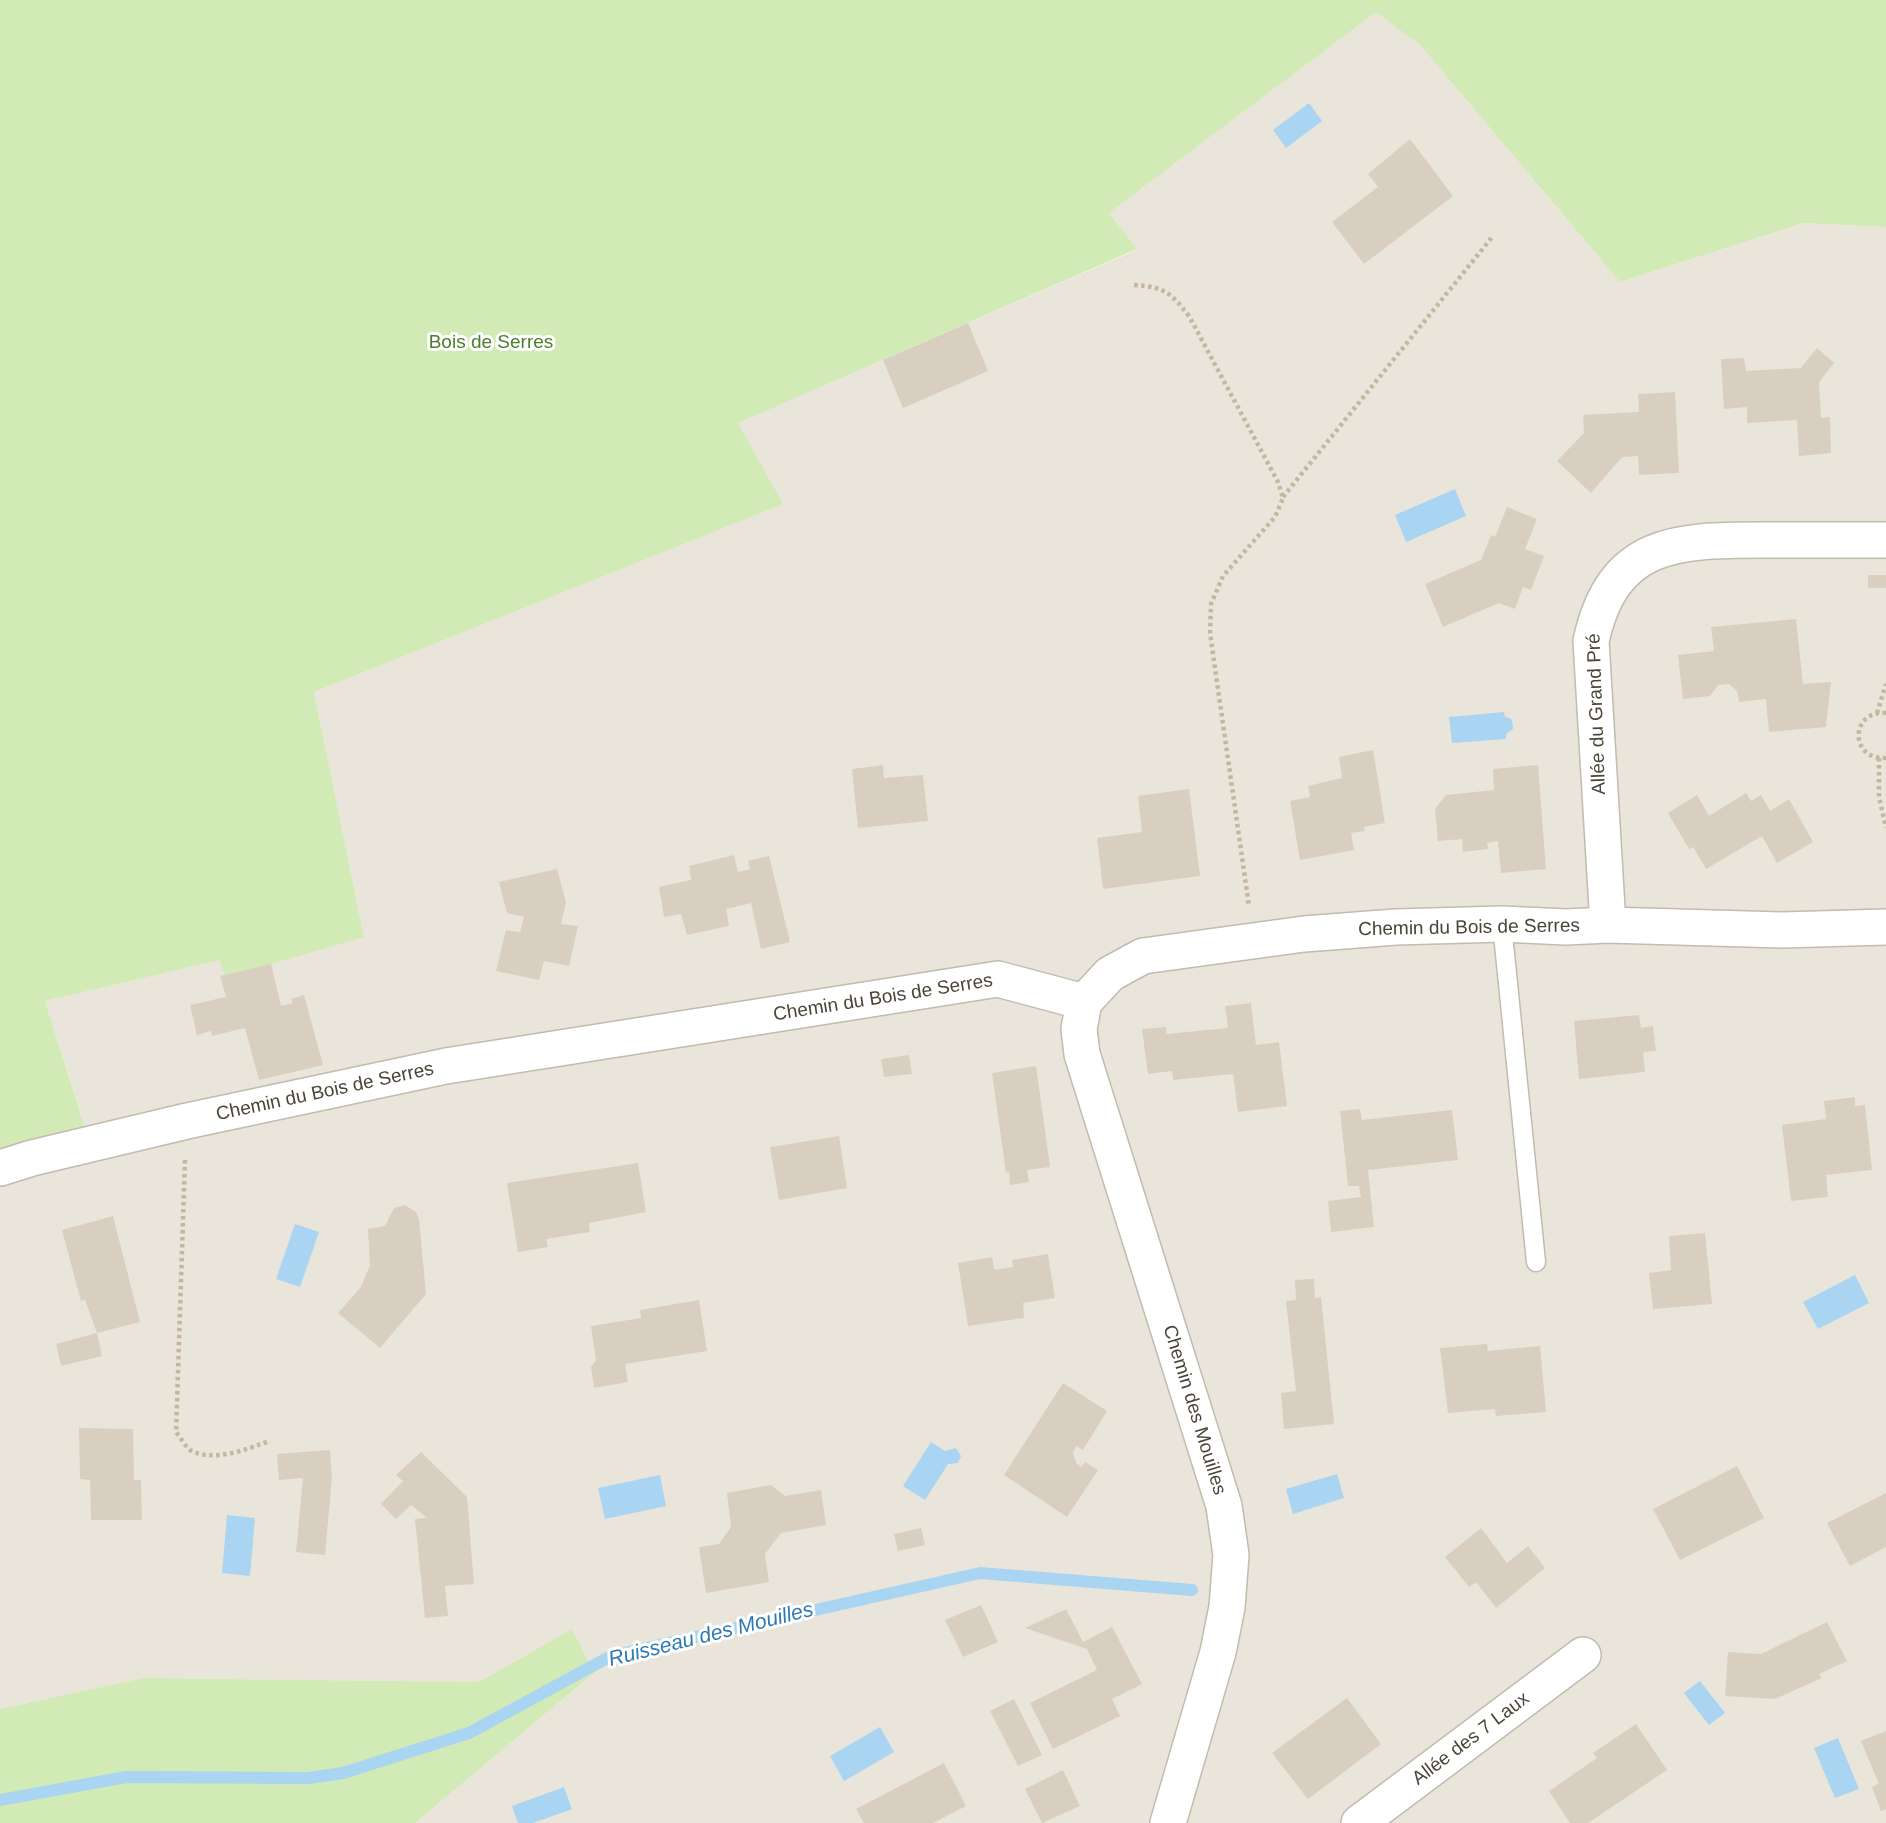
<!DOCTYPE html>
<meta charset="utf-8">
<style>
body{margin:0}
canvas{display:block;background:#f6f3ec}
</style>
<canvas width="1886" height="1823"></canvas>
<script>
const g = document.querySelector('canvas').getContext('2d');
g.lineJoin = 'round';
function fillPath(path, color) { g.fillStyle = color; g.fill(path, 'evenodd'); }
function trace(path, color, width, dash) { g.strokeStyle = color; g.lineWidth = width; g.lineCap = dash ? 'butt' : 'round'; g.setLineDash(dash || []); g.stroke(path); }
function write(font, color, halo, rows, align = 'center') {
  g.font = font + ' Arial,sans-serif'; g.lineWidth = 6; g.setLineDash([]); g.textBaseline = 'middle'; g.strokeStyle = halo; g.fillStyle = color; for (const [text, x, y, turn = 0] of rows) {
    g.save(); g.translate(x, y); g.rotate((+turn || 0) * Math.PI / 180); g.textAlign = isNaN(turn) ? turn : align; if (halo) g.strokeText(text, 0, 0); g.fillText(text, 0, 0); g.restore();
  }
}
fillPath(new Path2D(`
 M 1376,12 L 1421,46 L 1620,282 L 1805,223 L 1886,227 L 1886,1823 L 415,1823 L 593,1674 L 572,1629 L 479,1682 L 143,1678 L 0,1709 L 0,1152 L 85,1127 L 45,1001 L 220,960 L 224,975 L 364,937 L 314,692 L 782,504 L 737,423 L 1137,250 L 1109,213 Z`), '#eae5da');
fillPath(new Path2D(`
 M 0,0 L 1886,0 L 1886,227 L 1804,223 L 1620,282 L 1421,46 L 1376,12 L 1109,213 L 1137,249 L 738,423 L 783,504 L 314,692 L 364,937 L 271,964 L 224,975 L 220,960 L 45,1001 L 85,1128 L 0,1152 Z
 M 572,1629 L 594,1673 L 415,1823 L 0,1823 L 0,1709 L 143,1678 L 479,1682 Z`), '#d2eab5');
fillPath(new Path2D(`
 M 1309,103 L 1322,121 L 1286,148 L 1273,130 Z
 M 1455,489 L 1466,516 L 1406,542 L 1395,515 Z
 M 1504,712 L 1505,717 L 1510,718 L 1512,721 L 1513,729 L 1506,734 L 1506,739 L 1452,743 L 1449,717 Z
 M 295,1224 L 319,1232 L 300,1287 L 276,1279 Z
 M 1855,1275 L 1869,1303 L 1818,1329 L 1803,1302 Z
 M 931,1442 L 945,1451 L 956,1448 L 961,1456 L 958,1463 L 948,1464 L 925,1500 L 903,1486 Z
 M 1337,1474 L 1344,1498 L 1293,1514 L 1286,1489 Z
 M 660,1475 L 666,1506 L 605,1519 L 598,1488 Z
 M 227,1515 L 255,1518 L 250,1576 L 222,1573 Z
 M 1700,1681 L 1725,1713 L 1709,1725 L 1684,1693 Z
 M 880,1727 L 894,1752 L 844,1781 L 830,1756 Z
 M 1838,1738 L 1859,1789 L 1835,1798 L 1814,1748 Z
 M 564,1787 L 572,1809 L 533,1823 L 518,1823 L 512,1806 Z`), '#a9d4f2');
trace(new Path2D(`
 M 0,1800 L 126,1777 L 308,1778 L 343,1773 L 469,1733 L 611,1656 L 980,1573 L 1192,1590`), '#a9d4f2', 12);
fillPath(new Path2D(`
 M 1410,139 L 1453,196 L 1364,264 L 1332,222 L 1378,187 L 1368,174 Z
 M 968,323 L 988,371 L 903,408 L 883,360 Z
 M 1817,348 L 1834,363 L 1819,382 L 1821,418 L 1830,417 L 1831,453 L 1799,456 L 1797,420 L 1747,423 L 1747,407 L 1724,409 L 1721,359 L 1744,358 L 1746,371 L 1801,368 Z
 M 1675,392 L 1679,473 L 1639,475 L 1638,456 L 1622,457 L 1591,493 L 1557,461 L 1584,433 L 1583,415 L 1639,412 L 1638,394 Z
 M 1507,507 L 1537,519 L 1525,549 L 1544,556 L 1531,590 L 1523,587 L 1515,609 L 1499,603 L 1443,627 L 1425,584 L 1481,560 L 1491,535 L 1495,537 Z
 M 1868,575 L 1886,575 L 1886,588 L 1868,588 Z
 M 1796,619 L 1803,684 L 1831,682 L 1826,727 L 1769,732 L 1766,699 L 1739,702 L 1737,691 L 1729,684 L 1718,685 L 1710,696 L 1683,699 L 1678,655 L 1714,651 L 1711,627 Z
 M 1373,750 L 1385,823 L 1364,827 L 1365,831 L 1351,833 L 1354,850 L 1300,860 L 1290,801 L 1310,797 L 1308,786 L 1342,778 L 1339,757 Z
 M 883,765 L 884,778 L 923,775 L 928,821 L 858,828 L 852,769 Z
 M 1538,765 L 1546,869 L 1501,873 L 1498,841 L 1487,843 L 1488,849 L 1463,852 L 1462,839 L 1438,841 L 1435,809 L 1446,795 L 1494,790 L 1493,769 Z
 M 1189,789 L 1200,876 L 1103,889 L 1097,838 L 1142,832 L 1138,796 Z
 M 1746,793 L 1751,801 L 1761,795 L 1770,811 L 1789,799 L 1813,842 L 1777,863 L 1762,836 L 1706,869 L 1693,847 L 1689,849 L 1668,813 L 1697,795 L 1709,816 Z
 M 734,855 L 738,872 L 750,869 L 748,861 L 769,856 L 790,942 L 761,949 L 751,903 L 726,909 L 729,926 L 687,935 L 681,914 L 664,917 L 659,887 L 691,880 L 689,866 Z
 M 557,869 L 566,902 L 561,924 L 578,926 L 569,966 L 544,961 L 539,980 L 496,971 L 506,930 L 520,932 L 524,917 L 507,913 L 499,882 Z
 M 271,964 L 281,1006 L 293,1003 L 291,999 L 304,995 L 323,1065 L 259,1080 L 245,1028 L 212,1036 L 211,1031 L 197,1035 L 190,1005 L 226,997 L 220,976 Z
 M 1251,1003 L 1256,1045 L 1279,1042 L 1287,1106 L 1238,1112 L 1233,1074 L 1173,1080 L 1172,1071 L 1148,1074 L 1142,1029 L 1166,1027 L 1166,1034 L 1228,1028 L 1225,1006 Z
 M 1639,1015 L 1641,1028 L 1653,1026 L 1656,1051 L 1643,1052 L 1645,1072 L 1579,1079 L 1574,1021 Z
 M 909,1055 L 912,1074 L 884,1077 L 881,1059 Z
 M 1036,1066 L 1050,1167 L 1027,1170 L 1029,1182 L 1010,1185 L 1009,1172 L 1006,1173 L 992,1073 Z
 M 1855,1097 L 1855,1106 L 1865,1105 L 1872,1170 L 1826,1175 L 1828,1197 L 1791,1201 L 1782,1125 L 1826,1119 L 1824,1101 Z
 M 1360,1109 L 1362,1120 L 1452,1110 L 1458,1160 L 1368,1170 L 1374,1227 L 1331,1232 L 1328,1201 L 1361,1197 L 1359,1186 L 1348,1186 L 1340,1111 Z
 M 839,1136 L 847,1188 L 779,1200 L 770,1147 Z
 M 638,1163 L 646,1212 L 589,1223 L 590,1232 L 546,1239 L 548,1247 L 518,1252 L 507,1183 Z
 M 405,1205 L 416,1212 L 419,1219 L 426,1294 L 380,1348 L 338,1313 L 361,1287 L 370,1265 L 368,1229 L 385,1226 L 394,1208 Z
 M 113,1216 L 140,1322 L 97,1333 L 85,1300 L 81,1301 L 62,1230 Z
 M 1705,1233 L 1712,1304 L 1653,1309 L 1649,1273 L 1671,1270 L 1669,1236 Z
 M 1048,1254 L 1055,1298 L 1023,1303 L 1024,1318 L 968,1326 L 958,1263 L 992,1257 L 994,1270 L 1013,1267 L 1012,1260 Z
 M 1314,1279 L 1315,1298 L 1321,1297 L 1334,1424 L 1284,1429 L 1281,1393 L 1296,1391 L 1286,1301 L 1296,1300 L 1295,1280 Z
 M 699,1300 L 707,1351 L 625,1364 L 628,1382 L 594,1388 L 591,1367 L 596,1360 L 591,1326 L 641,1318 L 640,1310 Z
 M 97,1333 L 102,1356 L 61,1366 L 56,1344 Z
 M 1487,1344 L 1488,1351 L 1540,1346 L 1546,1412 L 1496,1416 L 1495,1409 L 1448,1413 L 1440,1348 Z
 M 1063,1383 L 1107,1411 L 1083,1450 L 1076,1446 L 1073,1453 L 1076,1463 L 1082,1467 L 1085,1462 L 1098,1470 L 1067,1517 L 1004,1475 Z
 M 79,1428 L 133,1429 L 134,1480 L 141,1480 L 142,1520 L 91,1520 L 90,1480 L 80,1479 Z
 M 330,1450 L 332,1476 L 325,1555 L 296,1552 L 303,1478 L 279,1480 L 277,1454 Z
 M 421,1452 L 467,1497 L 474,1584 L 445,1586 L 448,1616 L 425,1618 L 415,1519 L 427,1518 L 411,1505 L 396,1519 L 381,1504 L 403,1481 L 396,1475 Z
 M 1737,1466 L 1764,1518 L 1680,1560 L 1653,1509 Z
 M 771,1485 L 785,1496 L 821,1490 L 826,1525 L 781,1533 L 765,1554 L 769,1582 L 706,1593 L 699,1547 L 719,1544 L 731,1527 L 727,1493 Z
 M 1886,1493 L 1886,1547 L 1850,1566 L 1827,1523 Z
 M 921,1528 L 925,1545 L 898,1551 L 894,1534 Z
 M 1481,1528 L 1507,1563 L 1528,1546 L 1545,1568 L 1496,1608 L 1476,1582 L 1469,1587 L 1445,1557 Z
 M 981,1605 L 998,1642 L 963,1657 L 945,1620 Z
 M 1066,1609 L 1083,1642 L 1112,1627 L 1142,1684 L 1112,1699 L 1120,1716 L 1053,1749 L 1030,1703 L 1097,1670 L 1087,1649 L 1025,1628 Z
 M 1827,1622 L 1847,1661 L 1819,1674 L 1822,1678 L 1775,1699 L 1725,1696 L 1728,1652 L 1761,1654 Z
 M 1347,1698 L 1381,1744 L 1308,1799 L 1272,1753 Z
 M 1014,1699 L 1042,1755 L 1018,1766 L 990,1711 Z
 M 1636,1724 L 1667,1770 L 1588,1823 L 1570,1823 L 1549,1791 L 1597,1758 L 1593,1753 Z
 M 1886,1731 L 1886,1809 L 1881,1811 L 1872,1787 L 1879,1784 L 1861,1741 Z
 M 944,1763 L 966,1806 L 933,1823 L 864,1823 L 856,1809 Z
 M 1063,1770 L 1080,1806 L 1042,1823 L 1025,1789 Z`), '#d8cfc1');
const service = new Path2D(`
 M 1502,924 L 1536,1262`);
const minor = new Path2D(`
 M 1608,925 L 1591,641 C 1613,541 1676,540 1763,540 C 1804,540 1845,540 1886,540
 M 1084,1002 L 1079,1029 L 1082,1054 L 1224,1506 L 1231,1555 L 1227,1607 L 1218,1652 L 1168,1823
 M 1084,1002 L 1110,974 L 1143,956 L 1304,934 L 1396,927 L 1502,924 L 1566,927 L 1608,925 L 1782,930 L 1886,927
 M 0,1168 L 32,1158 L 187,1121 L 446,1066 L 998,979 L 1084,1002
 M 1359,1823 L 1583,1655`);
trace(service, '#c2bbae', 21);
trace(minor, '#c2bbae', 38);
trace(new Path2D(`
 M 1134,285 C 1165,287 1170,292 1189,316 L 1278,482 L 1283,498 L 1275,517 L 1223,576 L 1211,604 L 1210,633 L 1249,906
 M 1283,497 L 1493,236
 M 1877,713 L 1886,684
 M 1886,713 C 1850,710 1849,760 1886,758
 M 1879,758 L 1879,797 L 1886,828
 M 185,1160 L 176,1432 C 180,1437 185,1446 190,1450 C 212,1463 248,1449 269,1441`), '#c4b79f', 4.5, [3.5, 3.5]);
trace(service, '#fff', 18);
trace(minor, '#fff', 35);
write('19px', '#4a7f2a', '#fff', [
 ["Bois de Serres",491,343]
]);
write('19px', '#4b4439', '#fff', [
 ["Allée du Grand Pré",1597,714,-92],
 ["Chemin du Bois de Serres",1469,928,-1],
 ["Chemin du Bois de Serres",883,998,-9],
 ["Chemin du Bois de Serres",325,1092,-12],
 ["Chemin des Mouilles",1194,1410,73],
 ["Allée des 7 Laux",1471,1739,-37]
]);
write('italic 21px', '#2e7ab2', '#fff', [
 ["Ruisseau des Mouilles",711,1635,-14]
]);
</script>
